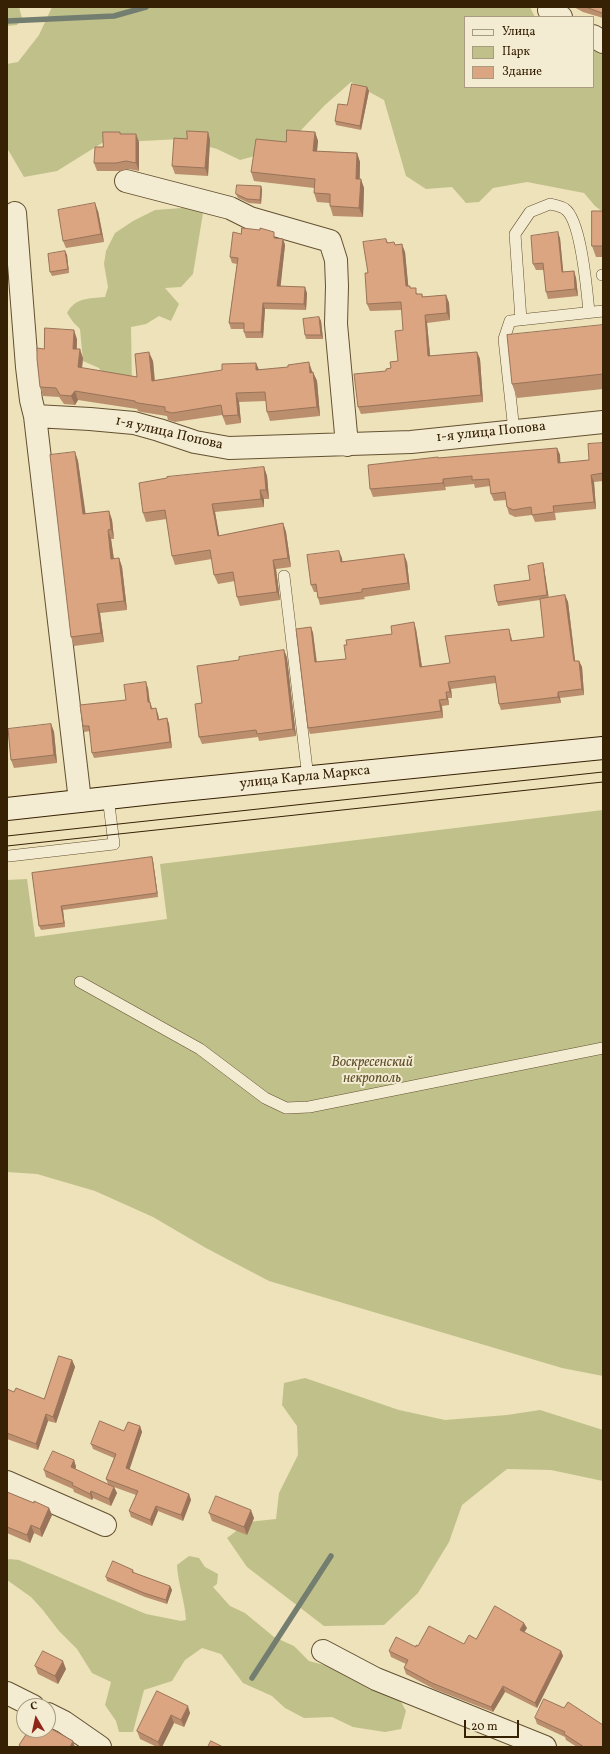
<!DOCTYPE html>
<meta charset="utf-8">
<style>
body{margin:0}
#map{position:relative;width:610px;height:1754px;overflow:hidden;background:#ede2b9;font-family:Vollkorn,serif}
canvas{display:block}
.frame{position:absolute;inset:0;border:8px solid #372105;pointer-events:none}
.legend{position:absolute;left:464px;top:16px;width:130px;height:72px;box-sizing:border-box;background:#f3ecd2;border:1px solid #a89b80;margin:0;padding:5px 7px;list-style:none;font-size:12px;color:#372105}
.legend li{display:flex;align-items:center;gap:8px;height:20px}
.legend b{width:20px;border:1px solid #a89b80}
.north{position:absolute;left:16px;top:1698px;width:40px;height:40px;box-sizing:border-box;background:#f3ecd2;border:1px solid #a89b80;border-radius:50%;rotate:351deg;font-size:11px;font-weight:700;line-height:16px;text-align:center;color:#372105}
.north::after{content:'';display:block;margin:auto;width:14px;height:18px;background:#8f2418;clip-path:polygon(50% 0,100% 100%,50% 72%,0 100%)}
.scale{position:absolute;left:464px;top:1720px;width:55px;height:18px;box-sizing:border-box;border:2px solid #372105;border-top:0;padding-left:5px;font-size:12px;line-height:14px;white-space:nowrap;color:#372105;-webkit-text-stroke:3px #f3ecd2;paint-order:stroke}
</style>
<div id="map">
<canvas width="610" height="1754"></canvas>
<div class="frame"></div>
<ul class="legend">
<li><b style="height:5px;background:#f3ecd2"></b>Улица</li>
<li><b style="height:11px;background:#c0c08a"></b>Парк</li>
<li><b style="height:11px;background:#daa580"></b>Здание</li>
</ul>
<div class="north">С</div>
<div class="scale">20 m</div>
</div>
<script>
const g = document.querySelector('canvas').getContext('2d');
g.lineJoin = 'round';
function fillPath(path, color) { g.fillStyle = color; g.fill(path, 'evenodd'); }
function trace(path, color, width, dash) { g.strokeStyle = color; g.lineWidth = width; g.lineCap = dash ? 'butt' : 'round'; g.setLineDash(dash || []); g.stroke(path); }
function write(font, color, halo, rows, align = 'center') {
  g.font = font + ' Vollkorn,serif'; g.lineWidth = 4; g.setLineDash([]); g.textBaseline = 'middle'; g.strokeStyle = halo; g.fillStyle = color; for (const [text, x, y, turn = 0] of rows) {
    g.save(); g.translate(x, y); g.rotate((+turn || 0) * Math.PI / 180); g.textAlign = isNaN(turn) ? turn : align; if (halo) g.strokeText(text, 0, 0); g.fillText(text, 0, 0); g.restore();
  }
}
fillPath(new Path2D(`
 M 7,7 L 19,7 L 22,18 L 17,25 L 7,26 Z
 M 52,7 L 530,7 L 535,17 L 465,17 L 465,87 L 593,87 L 593,35 L 603,39 L 603,212 L 595,206 L 584,193 L 527,182 L 493,188 L 479,202 L 466,203 L 452,187 L 426,189 L 406,176 L 384,100 L 351,82 L 325,105 L 284,148 L 240,160 L 217,149 L 181,139 L 102,143 L 57,171 L 24,177 L 7,148 L 7,64 L 18,62 L 39,35 Z
 M 196,207 L 203,213 L 193,274 L 181,287 L 165,288 L 179,304 L 171,321 L 159,316 L 146,324 L 131,327 L 132,388 L 110,387 L 99,368 L 83,361 L 80,329 L 73,322 L 67,313 C 76,297 88,299 105,297 L 108,287 L 104,264 L 106,251 L 115,233 L 133,221 L 155,210 Z
 M 603,810 L 603,1376 L 562,1368 L 269,1281 L 206,1248 L 153,1217 L 95,1191 L 37,1174 L 7,1172 L 7,880 L 27,879 L 35,937 L 167,919 L 160,864 Z
 M 305,1378 L 399,1410 L 445,1420 L 507,1415 L 540,1410 L 603,1430 L 603,1481 L 551,1470 L 507,1469 L 462,1505 L 449,1542 L 418,1593 L 384,1625 L 324,1626 L 247,1567 L 227,1538 L 248,1522 L 276,1519 L 279,1493 L 298,1455 L 297,1426 L 282,1405 L 284,1383 Z
 M 189,1556 L 199,1558 L 205,1567 L 218,1574 L 217,1584 L 213,1587 L 230,1606 L 245,1613 L 274,1637 L 294,1646 L 309,1661 L 361,1675 L 399,1698 L 406,1711 L 401,1729 L 385,1732 L 353,1727 L 332,1717 L 304,1718 L 285,1708 L 272,1696 L 243,1683 L 221,1654 L 202,1648 L 185,1660 L 172,1681 L 144,1690 L 133,1732 L 119,1732 L 116,1721 L 105,1705 L 111,1682 L 92,1673 L 77,1649 L 59,1631 L 42,1609 L 31,1597 L 7,1580 L 7,1561 L 9,1559 L 19,1560 L 146,1614 L 181,1621 L 186,1620 C 185,1601 178,1584 177,1565 Z`), '#c0c08a');
trace(new Path2D(`
 M 7,21 L 114,16 L 146,7
 M 252,1678 L 331,1556`), '#747e70', 5.5);
const service = new Path2D(`
 M 602,275 L 603,275
 M 521,320 L 515,234 L 530,212 L 550,204 C 554,205 561,206 565,209 C 581,220 587,291 589,312
 M 514,431 L 504,339 L 510,321 L 603,311
 M 284,576 L 308,778
 M 9,856 L 114,844 L 108,797
 M 80,982 L 200,1049 L 265,1098 L 286,1108 L 309,1107 L 603,1048`);
const minor = new Path2D(`
 M 549,10 L 561,17
 M 593,36 L 603,42
 M 126,181 L 230,208 L 250,218 L 330,241 L 336,260 L 337,286 L 336,324 L 347,445
 M 15,213 L 27,367 L 31,400 L 35,416 L 90,419 L 134,423 L 159,430 L 195,442 L 229,448 L 411,442 L 603,422
 M 35,416 L 80,801
 M 7,1482 L 105,1525
 M 323,1651 L 376,1679 L 545,1747
 M 7,1693 L 33,1706
 M 48,1714 L 64,1722 L 100,1747`);
const secondary = new Path2D(`
 M 7,809 L 162,792 L 603,748`);
trace(service, '#645132', 12);
trace(minor, '#645132', 24);
trace(secondary, '#372105', 24);
trace(service, '#f3ecd2', 11);
trace(minor, '#f3ecd2', 22);
trace(secondary, '#f3ecd2', 22);
trace(new Path2D(`
 M 7,836 L 603,772
 M 7,846 L 603,782`), '#372105', 1);
fillPath(new Path2D(`
 M 574,7 L 603,7 L 603,18 L 583,12 Z
 M 367,87 L 369,91 L 361,130 L 336,125 L 335,121 L 347,105 Z
 M 208,132 L 210,140 L 208,176 L 175,174 L 172,166 L 187,139 Z
 M 315,132 L 318,141 L 317,151 L 357,153 L 360,162 L 360,179 L 364,188 L 363,217 L 333,216 L 330,206 L 330,203 L 317,202 L 314,193 L 314,188 L 254,181 L 251,172 L 286,142 Z
 M 120,134 L 139,142 L 139,171 L 129,169 L 119,171 L 97,171 L 94,163 L 103,147 Z
 M 261,186 L 262,190 L 261,204 L 249,203 L 238,198 L 236,194 Z
 M 98,211 L 104,242 L 66,248 L 63,241 Z
 M 603,211 L 603,257 L 596,257 L 592,246 Z
 M 276,238 L 283,239 L 285,245 L 280,286 L 307,293 L 306,310 L 265,309 L 263,338 L 246,338 L 244,332 L 244,329 L 231,329 L 229,323 L 237,264 L 232,263 L 230,257 Z
 M 560,238 L 563,272 L 574,271 L 576,278 L 578,296 L 548,299 L 546,292 L 544,270 L 536,270 L 533,264 Z
 M 386,239 L 388,243 L 395,245 L 405,252 L 408,286 L 418,294 L 422,294 L 423,297 L 446,295 L 449,303 L 450,320 L 427,323 L 430,356 L 477,352 L 480,359 L 483,402 L 361,414 L 358,407 L 386,371 L 391,368 L 398,361 L 403,330 L 402,310 L 370,311 L 367,304 L 368,273 Z
 M 65,251 L 67,255 L 69,273 L 52,276 L 50,272 Z
 M 319,317 L 321,321 L 323,339 L 306,339 L 305,335 Z
 M 603,325 L 603,389 L 517,398 L 512,384 Z
 M 77,339 L 77,349 L 83,358 L 82,368 L 137,377 L 153,361 L 155,380 L 259,369 L 312,371 L 317,381 L 320,416 L 270,421 L 267,412 L 266,401 L 239,402 L 241,423 L 226,425 L 222,415 L 175,422 L 168,420 L 167,416 L 141,412 L 138,411 L 137,409 L 78,400 L 75,405 L 64,404 L 59,397 L 43,396 L 40,387 L 44,349 Z
 M 603,443 L 603,481 L 594,482 L 596,509 L 555,513 L 556,520 L 535,522 L 532,515 L 515,517 L 509,514 L 507,507 L 506,500 L 494,501 L 491,494 L 490,486 L 475,488 L 474,484 L 445,487 L 446,490 L 373,497 L 370,489 L 438,458 L 557,448 L 560,455 L 560,463 L 589,460 Z
 M 75,452 L 78,461 L 85,514 L 109,511 L 112,520 L 114,539 L 111,539 L 114,559 L 119,558 L 122,567 L 127,610 L 100,613 L 104,642 L 74,646 L 71,637 Z
 M 264,467 L 267,476 L 269,499 L 264,499 L 264,507 L 215,512 L 219,536 L 283,523 L 286,532 L 291,567 L 276,569 L 280,600 L 240,606 L 237,597 L 235,581 L 218,584 L 214,575 L 212,559 L 175,565 L 172,556 L 167,519 L 146,522 L 143,513 Z
 M 342,558 L 342,561 L 407,562 L 410,590 L 364,597 L 365,599 L 320,605 L 318,598 L 317,592 L 314,592 L 311,585 Z
 M 543,563 L 544,567 L 548,598 L 565,595 L 568,602 L 575,661 L 579,661 L 582,667 L 584,695 L 560,698 L 561,703 L 501,710 L 499,704 L 496,683 L 451,689 L 452,698 L 448,698 L 449,705 L 442,706 L 443,718 L 310,734 L 308,728 L 311,627 L 313,633 L 317,662 L 346,659 L 347,645 L 392,634 L 416,629 L 422,667 L 450,663 L 511,636 L 512,641 L 544,637 L 540,600 L 498,606 L 497,602 L 530,580 Z
 M 284,650 L 287,658 L 296,736 L 259,741 L 258,737 L 202,744 L 199,737 L 202,703 L 239,660 Z
 M 148,688 L 150,702 L 152,707 L 153,709 L 158,714 L 159,719 L 167,718 L 169,724 L 172,748 L 94,758 L 92,753 L 90,731 L 84,732 L 83,726 Z
 M 51,724 L 54,732 L 57,763 L 14,768 L 11,760 Z
 M 152,857 L 153,861 L 158,897 L 63,910 L 65,927 L 41,930 L 39,926 L 32,873 Z
 M 72,1360 L 75,1367 L 56,1423 L 48,1421 L 38,1450 L 7,1439 L 7,1389 L 14,1392 L 44,1399 Z
 M 140,1426 L 142,1432 L 129,1469 L 189,1494 L 191,1500 L 183,1521 L 158,1511 L 152,1526 L 131,1517 L 129,1511 L 136,1495 L 114,1487 L 117,1493 L 111,1506 L 93,1498 L 92,1500 L 74,1492 L 73,1489 L 46,1477 L 44,1470 L 74,1460 L 76,1467 L 75,1469 L 108,1484 L 106,1479 L 114,1458 L 93,1449 L 91,1444 L 124,1431 Z
 M 7,1492 L 34,1503 L 49,1508 L 52,1515 L 42,1537 L 34,1533 L 30,1543 L 7,1533 Z
 M 209,1513 L 254,1518 L 247,1535 L 212,1521 Z
 M 133,1570 L 134,1573 L 170,1586 L 172,1590 L 167,1604 L 145,1597 L 107,1581 L 106,1577 Z
 M 527,1628 L 524,1632 L 561,1651 L 563,1656 L 537,1708 L 505,1692 L 493,1712 L 434,1689 L 406,1674 L 404,1668 L 406,1664 L 391,1657 L 389,1651 L 416,1647 L 464,1644 L 476,1639 Z
 M 35,1666 L 66,1669 L 58,1684 L 38,1674 Z
 M 157,1691 L 190,1713 L 184,1727 L 174,1723 L 162,1747 L 157,1747 L 140,1739 L 137,1731 Z
 M 564,1708 L 603,1747 L 577,1747 L 566,1740 L 565,1737 L 537,1724 L 535,1718 Z`), '#bb8e6e');
fillPath(new Path2D(`
 M 367,87 L 369,91 L 361,130 L 360,126 Z
 M 208,132 L 210,140 L 208,176 L 205,168 Z
 M 315,132 L 318,141 L 316,160 L 313,151 Z
 M 136,134 L 139,142 L 139,171 L 136,163 Z
 M 357,153 L 360,162 L 359,188 L 356,179 Z
 M 361,179 L 364,188 L 363,217 L 359,208 Z
 M 261,186 L 262,190 L 261,204 L 260,200 Z
 M 95,203 L 98,211 L 104,242 L 101,234 Z
 M 558,232 L 560,238 L 564,279 L 562,272 Z
 M 283,239 L 285,245 L 280,292 L 277,286 Z
 M 402,244 L 405,252 L 409,293 L 406,286 Z
 M 65,251 L 67,255 L 69,273 L 68,269 Z
 M 574,271 L 576,278 L 578,296 L 575,289 Z
 M 305,287 L 307,293 L 306,310 L 304,304 Z
 M 446,295 L 449,303 L 450,320 L 447,313 Z
 M 263,303 L 265,309 L 263,338 L 261,332 Z
 M 425,315 L 427,323 L 431,364 L 428,356 Z
 M 319,317 L 321,321 L 323,339 L 321,335 Z
 M 74,330 L 77,339 L 76,358 L 73,349 Z
 M 80,349 L 83,358 L 81,376 L 78,367 Z
 M 149,352 L 153,361 L 155,390 L 152,381 Z
 M 477,352 L 480,359 L 483,402 L 481,395 Z
 M 309,362 L 312,371 L 313,381 L 310,373 Z
 M 256,363 L 260,372 L 256,370 Z
 M 313,372 L 317,381 L 320,416 L 317,407 Z
 M 75,391 L 78,400 L 75,405 L 71,396 Z
 M 236,393 L 239,402 L 241,423 L 238,415 Z
 M 557,448 L 560,455 L 561,471 L 558,463 Z
 M 75,452 L 78,461 L 87,523 L 83,514 Z
 M 264,467 L 267,476 L 269,499 L 266,490 Z
 M 591,475 L 594,482 L 596,509 L 594,502 Z
 M 443,479 L 445,487 L 446,490 L 443,483 Z
 M 260,490 L 264,499 L 264,507 L 261,499 Z
 M 212,504 L 215,512 L 221,545 L 218,536 Z
 M 109,511 L 112,520 L 114,539 L 111,529 Z
 M 283,523 L 286,532 L 291,567 L 288,558 Z
 M 108,530 L 111,539 L 115,568 L 111,559 Z
 M 339,551 L 342,558 L 343,569 L 341,562 Z
 M 404,554 L 407,562 L 410,590 L 408,583 Z
 M 119,558 L 122,567 L 127,610 L 124,601 Z
 M 273,560 L 276,569 L 280,600 L 277,592 Z
 M 543,563 L 544,567 L 549,599 L 547,595 Z
 M 565,595 L 568,602 L 576,668 L 574,661 Z
 M 97,604 L 100,613 L 104,642 L 101,633 Z
 M 414,622 L 416,629 L 423,674 L 420,667 Z
 M 311,627 L 313,633 L 317,668 L 315,662 Z
 M 509,629 L 511,636 L 513,648 L 511,641 Z
 M 284,650 L 287,658 L 296,736 L 293,729 Z
 M 579,661 L 582,667 L 584,695 L 582,689 Z
 M 146,682 L 148,688 L 150,707 L 148,702 Z
 M 448,682 L 451,689 L 452,698 L 450,692 Z
 M 446,692 L 448,698 L 449,705 L 447,699 Z
 M 558,692 L 560,698 L 561,703 L 558,697 Z
 M 439,700 L 442,706 L 443,718 L 441,711 Z
 M 156,708 L 158,714 L 160,725 L 158,720 Z
 M 167,718 L 169,724 L 172,748 L 170,742 Z
 M 51,724 L 54,732 L 57,763 L 54,755 Z
 M 152,857 L 153,861 L 158,897 L 157,893 Z
 M 61,906 L 63,910 L 65,927 L 64,923 Z
 M 72,1360 L 75,1367 L 56,1423 L 53,1417 Z
 M 46,1414 L 48,1421 L 38,1450 L 36,1444 Z
 M 140,1426 L 142,1432 L 128,1474 L 126,1468 Z
 M 74,1460 L 76,1467 L 73,1474 L 71,1467 Z
 M 114,1487 L 117,1493 L 111,1506 L 109,1499 Z
 M 91,1491 L 93,1498 L 92,1500 L 90,1494 Z
 M 189,1494 L 191,1500 L 183,1521 L 181,1515 Z
 M 156,1506 L 158,1511 L 152,1526 L 150,1520 Z
 M 49,1508 L 52,1515 L 42,1537 L 40,1529 Z
 M 251,1510 L 254,1518 L 247,1535 L 244,1527 Z
 M 31,1525 L 34,1533 L 30,1543 L 27,1535 Z
 M 170,1586 L 172,1590 L 167,1604 L 166,1600 Z
 M 524,1623 L 527,1628 L 522,1636 L 520,1630 Z
 M 561,1651 L 563,1656 L 537,1708 L 535,1703 Z
 M 63,1661 L 66,1669 L 58,1684 L 55,1676 Z
 M 503,1686 L 505,1692 L 493,1712 L 491,1707 Z
 M 188,1706 L 190,1713 L 184,1727 L 181,1720 Z
 M 171,1715 L 174,1723 L 162,1747 L 160,1747 L 158,1742 Z
 M 73,1741 L 75,1747 L 70,1747 Z`), '#99745a');
const building = new Path2D(`
 M 586,7 L 603,7 L 603,13 Z
 M 352,84 L 367,87 L 360,126 L 335,121 L 338,104 L 347,105 Z
 M 287,130 L 315,132 L 313,151 L 357,153 L 356,179 L 361,179 L 359,208 L 330,206 L 330,194 L 314,193 L 315,179 L 251,172 L 256,139 L 286,142 Z
 M 187,131 L 208,132 L 205,168 L 172,166 L 174,138 L 187,139 Z
 M 103,132 L 120,132 L 120,134 L 136,134 L 136,163 L 126,161 L 116,163 L 94,163 L 95,147 L 103,147 Z
 M 237,185 L 261,186 L 260,200 L 247,199 L 236,194 Z
 M 95,203 L 101,234 L 63,241 L 58,210 Z
 M 592,211 L 603,211 L 603,246 L 592,246 Z
 M 242,228 L 260,230 L 260,228 L 274,232 L 274,238 L 283,239 L 277,286 L 305,287 L 304,304 L 263,303 L 261,332 L 244,332 L 244,323 L 229,323 L 238,258 L 230,257 L 233,232 L 241,234 Z
 M 558,232 L 562,272 L 574,271 L 575,289 L 546,292 L 543,263 L 533,264 L 531,236 Z
 M 386,239 L 387,243 L 394,242 L 395,245 L 402,244 L 406,286 L 410,286 L 410,288 L 416,288 L 416,294 L 422,294 L 422,297 L 446,295 L 447,313 L 425,315 L 428,356 L 477,352 L 481,395 L 358,407 L 354,374 L 386,371 L 386,369 L 391,368 L 390,362 L 398,361 L 395,331 L 403,330 L 401,302 L 367,304 L 365,273 L 368,273 L 363,242 Z
 M 65,251 L 68,269 L 50,272 L 48,254 Z
 M 319,317 L 321,335 L 305,335 L 303,319 Z
 M 603,325 L 603,374 L 512,384 L 507,335 Z
 M 45,328 L 74,330 L 73,349 L 80,349 L 78,367 L 137,377 L 135,354 L 149,352 L 152,381 L 222,370 L 222,364 L 256,363 L 256,370 L 288,367 L 288,365 L 309,362 L 310,373 L 313,372 L 317,407 L 267,412 L 265,392 L 236,393 L 238,415 L 223,416 L 221,405 L 172,413 L 165,411 L 165,407 L 138,403 L 135,402 L 135,401 L 75,391 L 71,396 L 60,395 L 56,388 L 40,387 L 37,359 L 37,348 L 44,349 Z
 M 603,443 L 603,473 L 591,475 L 594,502 L 553,506 L 554,512 L 532,515 L 531,507 L 513,510 L 507,507 L 505,492 L 491,494 L 489,479 L 472,480 L 472,476 L 443,479 L 443,483 L 370,489 L 368,465 L 438,457 L 438,458 L 557,448 L 558,463 L 589,460 L 588,444 Z
 M 75,452 L 83,514 L 109,511 L 111,529 L 108,530 L 111,559 L 119,558 L 124,601 L 97,604 L 101,633 L 71,637 L 50,455 Z
 M 264,467 L 266,490 L 260,490 L 261,499 L 212,504 L 218,536 L 283,523 L 288,558 L 273,560 L 277,592 L 237,597 L 233,572 L 214,575 L 210,550 L 172,556 L 165,510 L 143,513 L 139,483 L 167,478 L 167,477 Z
 M 339,551 L 341,562 L 404,554 L 408,583 L 362,589 L 362,592 L 318,598 L 316,584 L 311,585 L 307,555 Z
 M 543,563 L 547,595 L 497,602 L 494,585 L 530,580 L 528,566 Z
 M 565,595 L 574,661 L 579,661 L 582,689 L 558,692 L 558,697 L 499,704 L 495,676 L 448,682 L 450,692 L 446,692 L 447,699 L 439,700 L 441,711 L 308,728 L 296,629 L 311,627 L 315,662 L 346,659 L 344,645 L 347,645 L 346,640 L 392,634 L 391,626 L 414,622 L 420,667 L 450,663 L 445,636 L 509,629 L 511,641 L 544,637 L 540,599 Z
 M 284,650 L 293,729 L 257,734 L 256,730 L 199,737 L 195,704 L 202,703 L 197,666 L 239,660 L 239,657 Z
 M 146,682 L 148,702 L 150,702 L 151,709 L 156,708 L 158,720 L 167,718 L 170,742 L 92,753 L 89,726 L 83,726 L 80,705 L 126,700 L 124,685 Z
 M 51,724 L 54,755 L 11,760 L 8,729 Z
 M 152,857 L 157,893 L 61,906 L 64,923 L 39,926 L 32,873 Z
 M 59,1356 L 72,1360 L 53,1417 L 46,1414 L 36,1444 L 7,1433 L 7,1389 L 14,1392 L 16,1388 L 44,1399 Z
 M 100,1421 L 124,1431 L 128,1422 L 140,1426 L 126,1468 L 189,1494 L 181,1515 L 156,1506 L 150,1520 L 129,1511 L 138,1491 L 106,1479 L 116,1454 L 91,1444 Z
 M 53,1451 L 74,1460 L 71,1467 L 114,1487 L 109,1499 L 91,1491 L 90,1494 L 72,1485 L 73,1483 L 44,1470 Z
 M 7,1492 L 34,1503 L 34,1501 L 49,1508 L 40,1529 L 31,1525 L 27,1535 L 7,1527 Z
 M 216,1496 L 251,1510 L 244,1527 L 209,1513 Z
 M 113,1561 L 133,1570 L 132,1572 L 170,1586 L 166,1600 L 144,1593 L 106,1577 Z
 M 495,1606 L 524,1623 L 520,1630 L 561,1651 L 535,1703 L 503,1686 L 491,1707 L 432,1683 L 404,1668 L 408,1660 L 389,1651 L 396,1637 L 416,1647 L 416,1645 L 418,1646 L 429,1626 L 464,1644 L 469,1635 L 476,1639 Z
 M 43,1651 L 63,1661 L 55,1676 L 35,1666 Z
 M 157,1691 L 188,1706 L 181,1720 L 171,1715 L 158,1742 L 137,1731 Z
 M 544,1699 L 564,1708 L 568,1702 L 603,1725 L 603,1747 L 584,1747 L 564,1734 L 565,1732 L 535,1718 Z
 M 48,1727 L 73,1741 L 70,1747 L 22,1747 L 19,1745 L 29,1730 L 48,1730 Z
 M 211,1741 L 223,1747 L 208,1747 Z`);
fillPath(building, '#daa580');
trace(building, '#99745a', 1);
write('14px', '#372105', '#f3ecd2', [
 ["1-я улица Попова",491,433,-6],
 ["1-я улица Попова",169,434,13],
 ["улица Карла Маркса",305,778,-6]
]);
write('italic 14px', '#60512d', '#f3ecd2', [
 ["Воскресенский",372,1063],
 ["некрополь",372,1079]
]);
</script>
